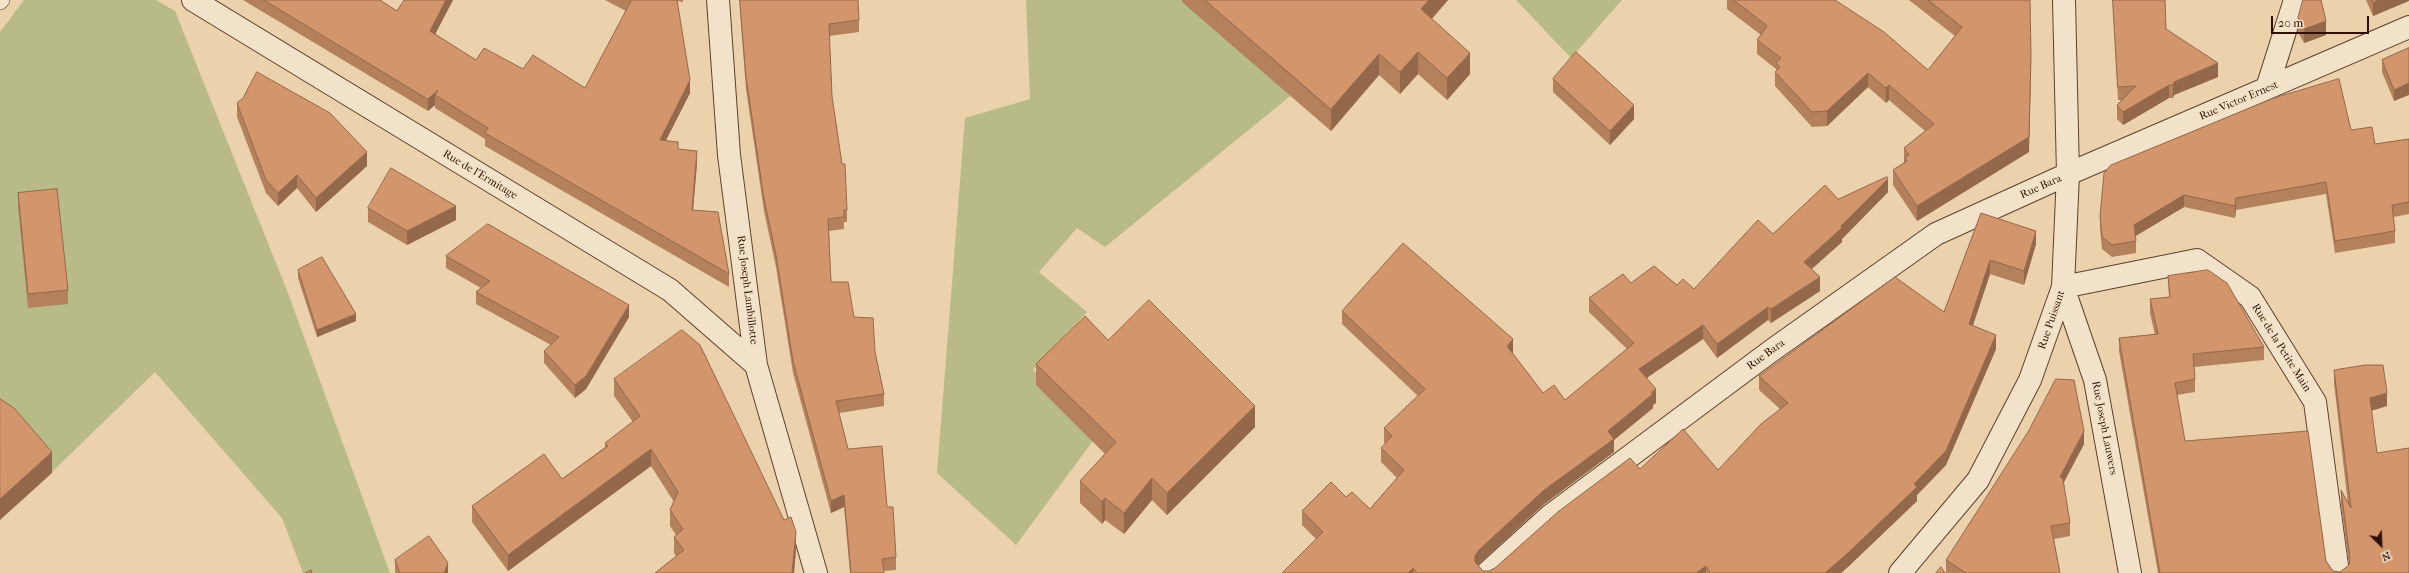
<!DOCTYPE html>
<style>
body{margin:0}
#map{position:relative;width:2409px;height:573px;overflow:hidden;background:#ebd2ac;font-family:"IM FELL French Canon",serif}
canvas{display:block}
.north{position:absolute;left:2361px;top:525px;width:40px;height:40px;-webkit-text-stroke:3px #f2e2c9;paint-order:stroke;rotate:156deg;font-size:11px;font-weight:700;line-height:16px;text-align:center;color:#2f1002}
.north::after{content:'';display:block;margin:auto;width:14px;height:18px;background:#2f1002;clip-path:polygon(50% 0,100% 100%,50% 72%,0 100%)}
.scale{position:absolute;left:2271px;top:16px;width:98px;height:18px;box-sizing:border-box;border:2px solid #2f1002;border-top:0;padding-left:5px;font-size:12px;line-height:14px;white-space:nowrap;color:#2f1002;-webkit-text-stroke:3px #f2e2c9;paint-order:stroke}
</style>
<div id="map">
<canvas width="2409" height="573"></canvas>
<div class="north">N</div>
<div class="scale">20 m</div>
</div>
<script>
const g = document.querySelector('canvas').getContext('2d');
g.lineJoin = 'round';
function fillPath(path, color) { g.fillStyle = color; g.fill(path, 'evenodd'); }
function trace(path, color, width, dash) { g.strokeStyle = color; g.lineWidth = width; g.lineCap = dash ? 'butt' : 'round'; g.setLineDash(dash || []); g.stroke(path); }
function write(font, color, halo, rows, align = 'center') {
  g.font = font + ' "IM FELL French Canon",serif'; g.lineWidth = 3; g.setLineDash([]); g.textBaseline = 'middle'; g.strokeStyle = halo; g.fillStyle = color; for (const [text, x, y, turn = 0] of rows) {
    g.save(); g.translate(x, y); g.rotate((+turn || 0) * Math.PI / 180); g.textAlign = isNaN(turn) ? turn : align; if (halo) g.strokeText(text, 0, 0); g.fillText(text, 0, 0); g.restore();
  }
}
fillPath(new Path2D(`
 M 24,0 L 156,0 L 175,11 L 288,293 L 390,573 L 303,573 L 282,518 L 155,372 L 52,472 L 0,419 L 0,32 Z
 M 1026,0 L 1197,0 L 1294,93 L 1105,247 L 1077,228 L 1039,272 L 1087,312 L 1033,370 L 1095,438 L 1016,545 L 937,473 L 965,118 L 1030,99 Z
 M 1516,0 L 1622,0 L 1571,58 Z`), '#b8bb88');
const lane = new Path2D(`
 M 0,2 L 2,0`);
const street = new Path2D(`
 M 193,0 L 670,290 L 756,365
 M 718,0 L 729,155 L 756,365 L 816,573
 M 2267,88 L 2295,0
 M 2063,287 L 2197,260 L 2250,297 L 2315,402 L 2338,573
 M 2063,287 L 2095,380 L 2130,573
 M 1487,573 L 1551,515 L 1771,351 L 1936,234 L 2068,174 L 2409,27
 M 1900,573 L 1978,480 L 2030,380 L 2063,287 L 2068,174 L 2064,0`);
trace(lane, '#5e402c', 16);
trace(street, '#5e402c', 24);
trace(lane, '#f2e2c9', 15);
trace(street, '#f2e2c9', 22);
fillPath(new Path2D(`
 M 243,0 L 380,0 L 397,11 L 453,0 L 435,34 L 476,60 L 523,69 L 585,88 L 626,11 L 605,0 L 683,0 L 683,2 L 677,1 L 690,93 L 666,140 L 697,163 L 693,210 L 729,274 L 729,287 L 485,146 L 485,139 L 435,108 L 435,105 L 428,111 Z
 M 740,0 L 859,20 L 859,32 L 829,36 L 832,96 L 847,210 L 847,222 L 844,222 L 844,229 L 829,231 L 831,282 L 854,317 L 875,352 L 884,394 L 884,406 L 839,413 L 848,449 L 887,507 L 896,557 L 896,570 L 883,571 L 884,573 L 850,573 L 844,507 L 831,513 L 793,373 L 776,267 L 764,211 L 746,89 L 740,11 Z
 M 1182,0 L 1448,0 L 1432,19 L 1470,74 L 1447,100 L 1418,74 L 1400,94 L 1379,75 L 1331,131 L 1182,2 Z
 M 1727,0 L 1835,0 L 1928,70 L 1955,36 L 1909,0 L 2030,0 L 2031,70 L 2029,152 L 1917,221 L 1893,185 L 1893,170 L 1904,163 L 1904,148 L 1925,131 L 1889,100 L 1886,103 L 1868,87 L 1827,126 L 1812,127 L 1775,86 L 1775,72 L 1776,71 L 1776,69 L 1757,54 L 1757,40 L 1761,35 L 1727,9 Z
 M 2113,0 L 2165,0 L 2166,29 L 2218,77 L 2174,95 L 2173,98 L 2169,98 L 2123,125 L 2117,119 L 2117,105 L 2122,100 L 2118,100 Z
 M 2366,0 L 2409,0 L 2373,16 Z
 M 2298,18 L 2326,35 L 2304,43 L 2298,32 Z
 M 2409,48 L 2394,101 L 2382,72 L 2382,60 Z
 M 1553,79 L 1634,119 L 1610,145 L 1553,92 Z
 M 237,103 L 367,166 L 316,212 L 297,188 L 278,206 L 266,193 L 237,117 Z
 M 2351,130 L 2375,144 L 2409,139 L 2409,214 L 2393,217 L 2395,231 L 2395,243 L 2335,253 L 2326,194 L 2236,210 L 2235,218 L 2184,207 L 2135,236 L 2136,241 L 2136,253 L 2112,257 L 2102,249 L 2100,228 L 2100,216 Z
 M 1888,192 L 1842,239 L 1842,242 L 1811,269 L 1820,291 L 1771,323 L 1768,320 L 1717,358 L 1703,339 L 1647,378 L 1656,403 L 1653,405 L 1653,408 L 1614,440 L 1614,452 L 1543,505 L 1478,565 L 1483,571 L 1489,571 L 1495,568 L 1640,469 L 1718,470 L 1780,409 L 1759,390 L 1759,376 L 1944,312 L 1981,213 L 2036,244 L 2024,285 L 1990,274 L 1973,325 L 1996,349 L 1946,465 L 1917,495 L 1917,501 L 1841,573 L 1282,573 L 1316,539 L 1302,525 L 1302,511 L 1346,497 L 1370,509 L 1397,478 L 1381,462 L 1381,448 L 1385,444 L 1384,442 L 1384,428 L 1418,396 L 1342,324 L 1342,311 L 1513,353 L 1513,354 L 1543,393 L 1565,400 L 1627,349 L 1589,312 L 1589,298 L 1631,283 L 1677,285 L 1694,289 L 1773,234 L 1838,199 Z
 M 18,193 L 68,290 L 68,304 L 28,308 L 18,207 Z
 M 368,208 L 456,220 L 407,245 L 368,222 Z
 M 446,256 L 629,317 L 586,389 L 575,398 L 544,363 L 544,351 L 551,345 L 476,304 L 476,292 L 481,288 L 446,268 Z
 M 298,270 L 356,321 L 317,337 L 298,278 Z
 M 2168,276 L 2264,347 L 2264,360 L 2194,367 L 2195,379 L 2195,392 L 2177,395 L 2185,441 L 2326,561 L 2333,571 L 2340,572 L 2349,565 L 2341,504 L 2341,490 L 2348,504 L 2334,383 L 2334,370 L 2387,406 L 2371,411 L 2377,453 L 2409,573 L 2158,573 L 2119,351 L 2119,338 L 2155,335 L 2150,313 L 2150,299 L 2169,297 Z
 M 1108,340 L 1255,427 L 1167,515 L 1152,500 L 1124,534 L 1105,520 L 1102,524 L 1080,503 L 1080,481 L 1105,454 L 1036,385 L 1036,364 Z
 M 614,379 L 796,549 L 794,573 L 655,573 L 676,556 L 674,553 L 674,537 L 676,535 L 670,526 L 670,510 L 674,502 L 651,466 L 508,571 L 472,522 L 472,506 L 562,479 L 605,447 L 605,443 L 633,422 L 614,396 Z
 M 2084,444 L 2063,483 L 2070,523 L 2070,536 L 2054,539 L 2060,573 L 1946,573 L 1946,560 Z
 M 395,560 L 448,573 L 395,573 Z`), '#b5805c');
fillPath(new Path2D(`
 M 446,0 L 453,0 L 430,44 L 430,31 Z
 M 1429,0 L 1448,0 L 1421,31 L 1421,9 Z
 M 2379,0 L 2409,0 L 2409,1 L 2373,16 L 2373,3 Z
 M 2326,21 L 2326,35 L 2304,43 L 2304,29 Z
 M 1418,52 L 1418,74 L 1400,94 L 1400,72 Z
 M 1470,53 L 1470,74 L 1447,100 L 1447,78 Z
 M 1379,54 L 1379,75 L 1331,131 L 1331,109 Z
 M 2031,56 L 2029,152 L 1917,221 L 1917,206 Z
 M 2218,63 L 2218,77 L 2174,95 L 2173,98 L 2173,85 L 2174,82 Z
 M 1868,73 L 1868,87 L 1827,126 L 1827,111 Z
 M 690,80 L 690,93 L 660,152 L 660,140 Z
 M 2409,83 L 2409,95 L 2394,101 L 2394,90 Z
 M 1889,85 L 1889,100 L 1886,103 L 1886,88 Z
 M 2169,85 L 2169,98 L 2123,125 L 2123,112 Z
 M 438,90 L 435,95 L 435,105 L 428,111 L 428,99 Z
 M 1634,105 L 1634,119 L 1610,145 L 1610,131 Z
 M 697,151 L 697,163 L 692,222 L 692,210 Z
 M 367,152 L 367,166 L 316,212 L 316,198 Z
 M 297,175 L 297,188 L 278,206 L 278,193 Z
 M 1888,179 L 1888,192 L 1842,239 L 1842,242 L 1804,276 L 1804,262 L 1841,226 Z
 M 2184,195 L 2184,207 L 2134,237 L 2134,225 Z
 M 2236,198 L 2236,210 L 2235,218 L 2235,206 Z
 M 456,206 L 456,220 L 407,245 L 407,231 Z
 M 2036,231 L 2036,244 L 2024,285 L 2024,271 Z
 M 1990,260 L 1990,274 L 1969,337 L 1969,324 Z
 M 1820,277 L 1820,291 L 1771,323 L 1771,309 Z
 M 629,305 L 629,317 L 586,389 L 575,398 L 575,385 Z
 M 1768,307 L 1768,320 L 1717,358 L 1717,344 Z
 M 356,314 L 356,321 L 317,337 L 317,330 Z
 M 1703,325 L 1703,339 L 1639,383 L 1639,369 Z
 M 1996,335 L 1996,349 L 1946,465 L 1917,495 L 1917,501 L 1848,567 L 1841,573 L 1825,573 L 1914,484 Z
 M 1513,339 L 1513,353 L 1507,360 L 1507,346 Z
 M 1656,389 L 1656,403 L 1653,405 L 1653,408 L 1614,440 L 1614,452 L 1543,505 L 1479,564 L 1475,570 L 1475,556 L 1479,550 L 1608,431 Z
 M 2387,393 L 2387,406 L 2370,411 L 2370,398 Z
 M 1255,406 L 1255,427 L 1167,515 L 1167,493 Z
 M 2084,431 L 2084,444 L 2060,490 L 2060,477 Z
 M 651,449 L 651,466 L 508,571 L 508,555 Z
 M 52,452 L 52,473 L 0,520 L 0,499 Z
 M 1152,478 L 1152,500 L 1124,534 L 1124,513 Z
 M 844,495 L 844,507 L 831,513 L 831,501 Z
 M 1105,498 L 1105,520 L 1102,524 L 1102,502 Z
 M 796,532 L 796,549 L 794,573 L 792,573 Z
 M 448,563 L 448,573 L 444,573 Z
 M 1706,566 L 1706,573 L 1696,573 Z
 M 1413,568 L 1413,573 L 1408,573 Z`), '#94684b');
const building = new Path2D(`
 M 264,0 L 380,0 L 397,11 L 404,0 L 446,0 L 430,31 L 476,60 L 484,48 L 523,69 L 533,55 L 585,88 L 631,1 L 629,0 L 677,0 L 690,80 L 660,140 L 678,142 L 678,149 L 697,151 L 692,210 L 718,212 L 729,274 L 485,133 L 488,128 L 435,95 L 438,90 L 428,99 Z
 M 740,0 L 858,0 L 859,20 L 829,24 L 832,96 L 842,164 L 845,164 L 847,210 L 844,210 L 844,217 L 828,219 L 831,282 L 848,282 L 854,317 L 873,318 L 875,352 L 884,394 L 836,401 L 848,449 L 882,446 L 887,507 L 893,507 L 896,557 L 882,559 L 884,573 L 851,573 L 844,495 L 831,501 L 793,361 L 776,255 L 764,199 L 746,77 Z
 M 1205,0 L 1429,0 L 1421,9 L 1470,53 L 1447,78 L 1418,52 L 1400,72 L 1379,54 L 1331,109 Z
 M 1734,0 L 1835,0 L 1884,32 L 1928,70 L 1962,27 L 1928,0 L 2030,0 L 2031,56 L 2029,137 L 1917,206 L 1893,170 L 1907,161 L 1905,157 L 1909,155 L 1904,148 L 1934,124 L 1889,85 L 1886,88 L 1868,73 L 1827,111 L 1812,112 L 1775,72 L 1780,67 L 1776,63 L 1781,58 L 1757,40 L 1767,26 Z
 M 2113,0 L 2165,0 L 2166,29 L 2218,63 L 2174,82 L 2173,85 L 2169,85 L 2123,112 L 2117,105 L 2136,86 L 2118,87 Z
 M 2303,0 L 2321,0 L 2326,21 L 2304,29 L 2298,18 Z
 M 2372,0 L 2379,0 L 2373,3 Z
 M 2409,48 L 2409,83 L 2394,90 L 2382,60 Z
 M 1576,52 L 1634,105 L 1610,131 L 1553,79 Z
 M 257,72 L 330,113 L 367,152 L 316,198 L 297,175 L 278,193 L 266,180 L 237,103 L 243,98 Z
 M 2339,79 L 2351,130 L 2372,127 L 2375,144 L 2409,139 L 2409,202 L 2392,205 L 2395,231 L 2335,241 L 2326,182 L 2236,198 L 2235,206 L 2184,195 L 2134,225 L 2136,241 L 2112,245 L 2102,237 L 2100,216 L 2104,173 L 2111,165 L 2274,98 Z
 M 391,168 L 456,206 L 407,231 L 368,208 Z
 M 1887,177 L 1888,179 L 1841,226 L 1842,228 L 1804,262 L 1820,277 L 1771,309 L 1768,307 L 1717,344 L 1703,325 L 1639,369 L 1656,389 L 1651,392 L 1653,394 L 1608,431 L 1614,439 L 1543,491 L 1479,550 L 1475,556 L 1475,562 L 1483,571 L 1489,571 L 1495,568 L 1559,511 L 1630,458 L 1640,469 L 1683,429 L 1718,470 L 1761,424 L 1788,403 L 1759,376 L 1895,277 L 1944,312 L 1981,213 L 2036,231 L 2024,271 L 1990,260 L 1969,324 L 1996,335 L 1946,451 L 1914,484 L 1917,487 L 1848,553 L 1825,573 L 1710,573 L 1706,566 L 1696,573 L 1417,573 L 1413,568 L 1408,573 L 1282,573 L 1323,532 L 1302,511 L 1331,482 L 1346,497 L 1352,492 L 1370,509 L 1404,470 L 1381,448 L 1392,436 L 1384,428 L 1425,389 L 1342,311 L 1403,243 L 1513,339 L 1507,346 L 1543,393 L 1554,385 L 1565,400 L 1634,343 L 1589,298 L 1623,274 L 1631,283 L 1654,266 L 1677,285 L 1683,279 L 1694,289 L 1758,220 L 1773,234 L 1825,185 L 1838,199 Z
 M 57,189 L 68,290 L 28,294 L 18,193 Z
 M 488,224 L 629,305 L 586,376 L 575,385 L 544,351 L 559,337 L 476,292 L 490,281 L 446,256 Z
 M 322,257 L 356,314 L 317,330 L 298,270 Z
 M 2208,270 L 2227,283 L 2264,347 L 2193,354 L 2195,379 L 2175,383 L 2185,441 L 2308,431 L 2326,561 L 2333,571 L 2340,572 L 2349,565 L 2350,558 L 2341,490 L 2351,508 L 2334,370 L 2365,365 L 2383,365 L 2387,393 L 2370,398 L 2377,453 L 2409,448 L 2409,573 L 2160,573 L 2119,338 L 2158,334 L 2150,299 L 2170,297 L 2168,276 Z
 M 1149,300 L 1255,406 L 1167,493 L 1152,478 L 1124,513 L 1105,498 L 1102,502 L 1080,481 L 1116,442 L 1036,364 L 1085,316 L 1108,340 Z
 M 682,330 L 700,345 L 784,520 L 791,517 L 796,532 L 792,573 L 655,573 L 684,550 L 674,537 L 683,529 L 670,510 L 678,492 L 651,449 L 508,555 L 472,506 L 544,454 L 562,479 L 608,446 L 605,443 L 640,416 L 614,379 Z
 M 2056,379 L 2074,380 L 2084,431 L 2060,477 L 2063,479 L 2070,523 L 2051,526 L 2060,573 L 1966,573 L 1946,560 L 2028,432 Z
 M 0,399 L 14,408 L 52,452 L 0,499 Z
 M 429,536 L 448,563 L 444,573 L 400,573 L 395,560 Z
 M 1941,567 L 1945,573 L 1936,573 Z
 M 311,570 L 312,573 L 306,573 Z`);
fillPath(building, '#d3956b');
trace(building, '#94684b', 1);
write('11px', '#2f1002', '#f2e2c9', [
 ["Rue Victor Ernest",2239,101,-23],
 ["Rue de l'Ermitage",480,175,31],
 ["Rue Bara",2041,187,-24],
 ["Rue Joseph Lambillotte",747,290,83],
 ["Rue Puissant",2052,320,-71],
 ["Rue de la Petite Main",2281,348,58],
 ["Rue Bara",1766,355,-36],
 ["Rue Joseph Lauwers",2104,428,79]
]);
</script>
